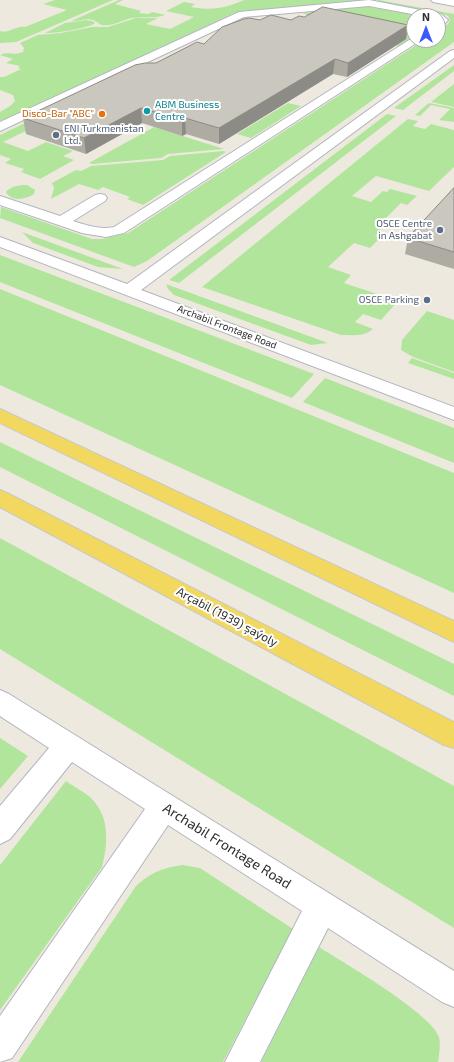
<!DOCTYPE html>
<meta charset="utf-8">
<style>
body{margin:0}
#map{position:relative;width:454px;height:1062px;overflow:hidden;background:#eee9df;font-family:"Exo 2",sans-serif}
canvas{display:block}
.north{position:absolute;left:406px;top:8px;width:40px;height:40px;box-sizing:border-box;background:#fff;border:1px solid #ababab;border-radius:50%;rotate:0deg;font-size:11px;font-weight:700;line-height:16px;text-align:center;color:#2d2d2d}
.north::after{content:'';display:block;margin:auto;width:14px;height:18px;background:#3e58fd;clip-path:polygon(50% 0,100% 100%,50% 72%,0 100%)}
</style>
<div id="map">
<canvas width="454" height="1062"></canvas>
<div class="north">N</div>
</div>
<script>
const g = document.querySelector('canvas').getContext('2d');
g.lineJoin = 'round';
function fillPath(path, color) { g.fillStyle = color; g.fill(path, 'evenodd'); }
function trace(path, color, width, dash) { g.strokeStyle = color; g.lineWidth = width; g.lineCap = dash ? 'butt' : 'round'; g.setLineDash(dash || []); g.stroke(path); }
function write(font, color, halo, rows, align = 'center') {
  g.font = font + ' "Exo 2",sans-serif'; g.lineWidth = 4; g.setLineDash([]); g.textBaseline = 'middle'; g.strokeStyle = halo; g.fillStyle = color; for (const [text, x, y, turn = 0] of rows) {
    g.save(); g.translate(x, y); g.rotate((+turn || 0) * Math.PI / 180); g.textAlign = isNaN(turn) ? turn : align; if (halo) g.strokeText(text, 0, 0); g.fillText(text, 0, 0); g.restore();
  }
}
fillPath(new Path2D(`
 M 55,0 L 113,0 L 16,42 L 0,43 L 0,31 C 9,34 16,25 25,27 L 67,10 L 43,4 Z
 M 119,0 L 123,0 L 115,4 L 141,11 L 139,13 L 148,14 L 153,12 L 165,15 C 155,19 143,16 132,18 C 122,20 112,27 101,25 C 90,15 84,21 71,21 Z
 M 244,0 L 367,0 L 234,13 L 0,123 L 0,112 L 10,106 L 15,101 L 13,95 L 0,90 L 0,77 L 4,77 L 21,69 L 18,68 L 20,66 L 6,63 L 13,59 L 0,55 C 9,51 14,56 23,52 L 24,48 L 20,43 L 38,35 L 61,33 L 92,27 L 108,27 L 136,18 L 158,18 L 146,24 L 170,29 L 194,17 L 166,11 L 184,2 L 195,4 L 191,7 C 211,11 226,8 244,0 Z
 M 379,0 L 454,14 L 454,42 L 147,261 L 134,267 L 0,218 L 1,207 L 92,239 L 102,239 L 128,233 L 424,40 L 438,40 L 438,31 L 448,24 L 450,20 L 448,16 L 442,14 L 376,2 Z
 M 364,6 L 422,16 L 414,16 L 414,36 L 399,46 L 337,32 L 303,13 Z
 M 86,20 L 92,21 L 95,23 C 90,28 52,34 45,33 L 65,23 Z
 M 454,65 L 454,71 L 403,110 L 394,108 Z
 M 454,84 L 454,107 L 431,102 Z
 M 100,87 L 111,90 L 3,142 L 28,151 L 46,142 L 73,151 L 63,156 L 74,160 L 40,179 L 21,172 L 24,169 L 5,163 L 11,159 L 0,155 L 0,135 Z
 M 288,103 L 301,106 L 251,138 L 237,134 Z
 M 429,103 L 454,108 L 454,122 L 439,120 L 450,109 L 431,105 L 420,116 L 415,115 Z
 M 387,114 L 396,116 L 179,283 L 169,280 Z
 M 408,119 L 418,121 L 413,126 L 425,129 L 431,124 L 454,130 L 454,167 L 429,191 L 376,176 L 352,196 L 371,202 L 383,191 L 387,192 L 390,189 L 417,196 L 407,205 L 401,203 L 376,228 L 382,230 L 375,236 L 380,238 L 370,248 L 354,243 L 328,267 L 351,275 L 344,283 L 398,301 L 381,320 L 363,314 L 355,322 L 373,329 C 365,337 351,335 341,335 L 202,287 Z
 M 154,127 L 224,149 L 168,154 L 161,158 L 92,164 L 89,163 Z
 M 223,151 L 226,152 L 143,205 L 127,199 L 130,197 L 103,187 L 98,190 L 79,184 L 51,199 L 54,188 L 52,183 L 76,170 L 81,171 L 91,166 L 163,160 L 170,156 Z
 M 27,185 L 35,190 L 34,194 C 26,199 14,202 7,194 L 6,192 C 11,186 19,185 27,185 Z
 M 22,232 L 123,269 L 98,267 L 33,243 Z
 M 0,255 L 314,374 L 292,398 L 0,282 Z
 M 166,284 L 328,343 L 311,345 L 174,295 L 168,289 Z
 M 0,289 L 454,473 L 454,593 L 0,385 Z
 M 427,311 L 454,320 L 454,372 L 413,357 L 401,350 L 402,340 Z
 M 412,358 L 454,373 L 454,379 L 408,363 Z
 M 325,378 L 454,428 L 454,463 L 303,402 Z
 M 0,442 L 454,664 L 454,696 L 0,467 Z
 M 0,538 L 454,786 L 454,928 L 0,649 Z
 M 0,738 L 28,756 L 0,789 Z
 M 66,781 C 74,787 85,792 92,799 C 110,818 108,843 102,867 L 0,1010 L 0,865 Z
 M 183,865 L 200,868 L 293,929 L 223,1062 L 18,1062 L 136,886 C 152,872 162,868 183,865 Z
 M 319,947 C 344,963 431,1013 439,1037 C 441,1045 439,1055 438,1062 L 261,1062 Z`), '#b1e59c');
const minor = new Path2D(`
 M 369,0 L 441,14 L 448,20 L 441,28 L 438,29 L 438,16 L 423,16 L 369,6 L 244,17 L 0,131 L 0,122 L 239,12 Z
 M 431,0 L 454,0 L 454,6 L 433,2 Z
 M 414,37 L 414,40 L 421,40 L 124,233 L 106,237 L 82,233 L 0,205 L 0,196 L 60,216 L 95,195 L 100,194 L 105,195 L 107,198 L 105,201 L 73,221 C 86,225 100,230 114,227 Z
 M 454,50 L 454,58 L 141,290 L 454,407 L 454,420 L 0,247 L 0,237 L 127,284 L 450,51 Z
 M 0,690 L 9,694 L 454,971 L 454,1007 L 442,1002 L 328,928 L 260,1062 L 225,1062 L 302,911 L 168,825 L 12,1058 L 0,1062 L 0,1016 L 145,809 L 72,762 L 10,839 L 0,844 L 0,806 L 49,748 L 0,716 Z`);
const major = new Path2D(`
 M 0,409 L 454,621 L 454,642 L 0,423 Z
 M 0,490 L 7,493 L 454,722 L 454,748 L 444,745 L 0,507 Z`);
trace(minor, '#b3b5c0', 2);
trace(major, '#c8c8c8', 2);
fillPath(minor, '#fff');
fillPath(major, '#f3d860');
fillPath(new Path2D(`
 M 260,20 L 291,20 L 408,25 L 406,39 L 347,77 L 333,74 L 219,144 L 186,134 L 182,136 L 142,123 L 86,154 L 26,134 L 23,118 L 156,63 L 204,44 Z
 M 454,188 L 454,269 L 405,254 L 408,238 Z`), '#aeaba3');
fillPath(new Path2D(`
 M 408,25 L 406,39 L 347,77 L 348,63 Z
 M 335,59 L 333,74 L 219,144 L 219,128 Z
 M 141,108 L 142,123 L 86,154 L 84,138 Z
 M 185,118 L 186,134 L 182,136 L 182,120 Z`), '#8d8b85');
const building = new Path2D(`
 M 323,7 L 408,25 L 348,63 L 335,59 L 219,128 L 185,118 L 182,120 L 141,108 L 84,138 L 23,118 L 135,65 L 145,63 L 156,63 L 197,42 L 204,44 L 222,27 L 244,19 L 249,18 L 260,20 L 271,15 L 291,20 L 299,16 L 304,17 Z
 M 454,188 L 454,252 L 408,238 Z`);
fillPath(building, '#cac7be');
trace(building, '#8d8b85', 1);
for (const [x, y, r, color] of [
 [147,111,4,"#0f9aa8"],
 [102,114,4,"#e8710a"],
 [56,135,4,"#5c6f8a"],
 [440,230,4,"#5c6f8a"],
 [427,300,4,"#5c6f8a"]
]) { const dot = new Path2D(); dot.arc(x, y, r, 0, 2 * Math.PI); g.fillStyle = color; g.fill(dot); trace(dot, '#fff', 1.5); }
write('10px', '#0d838f', '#fff', [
 ["ABM Business",155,105],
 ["Centre",155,117]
], 'left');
write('10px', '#c56008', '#fff', [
 ["Disco-Bar \"ABC\"",94,114]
], 'right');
write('10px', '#4e5e75', '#fff', [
 ["ENI Turkmenistan",64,129,"left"],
 ["Ltd.",64,141,"left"],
 ["OSCE Centre",432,224],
 ["in Ashgabat",432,236],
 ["OSCE Parking",419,300]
], 'right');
write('10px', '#2d2d2d', '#fff', [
 ["Archabil Frontage Road",227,327,21]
]);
write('12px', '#2d2d2d', '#fff', [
 ["Arçabil (1939) şaýoly",227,617,28]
]);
write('14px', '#2d2d2d', '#fff', [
 ["Archabil Frontage Road",227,846,32]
]);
</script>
